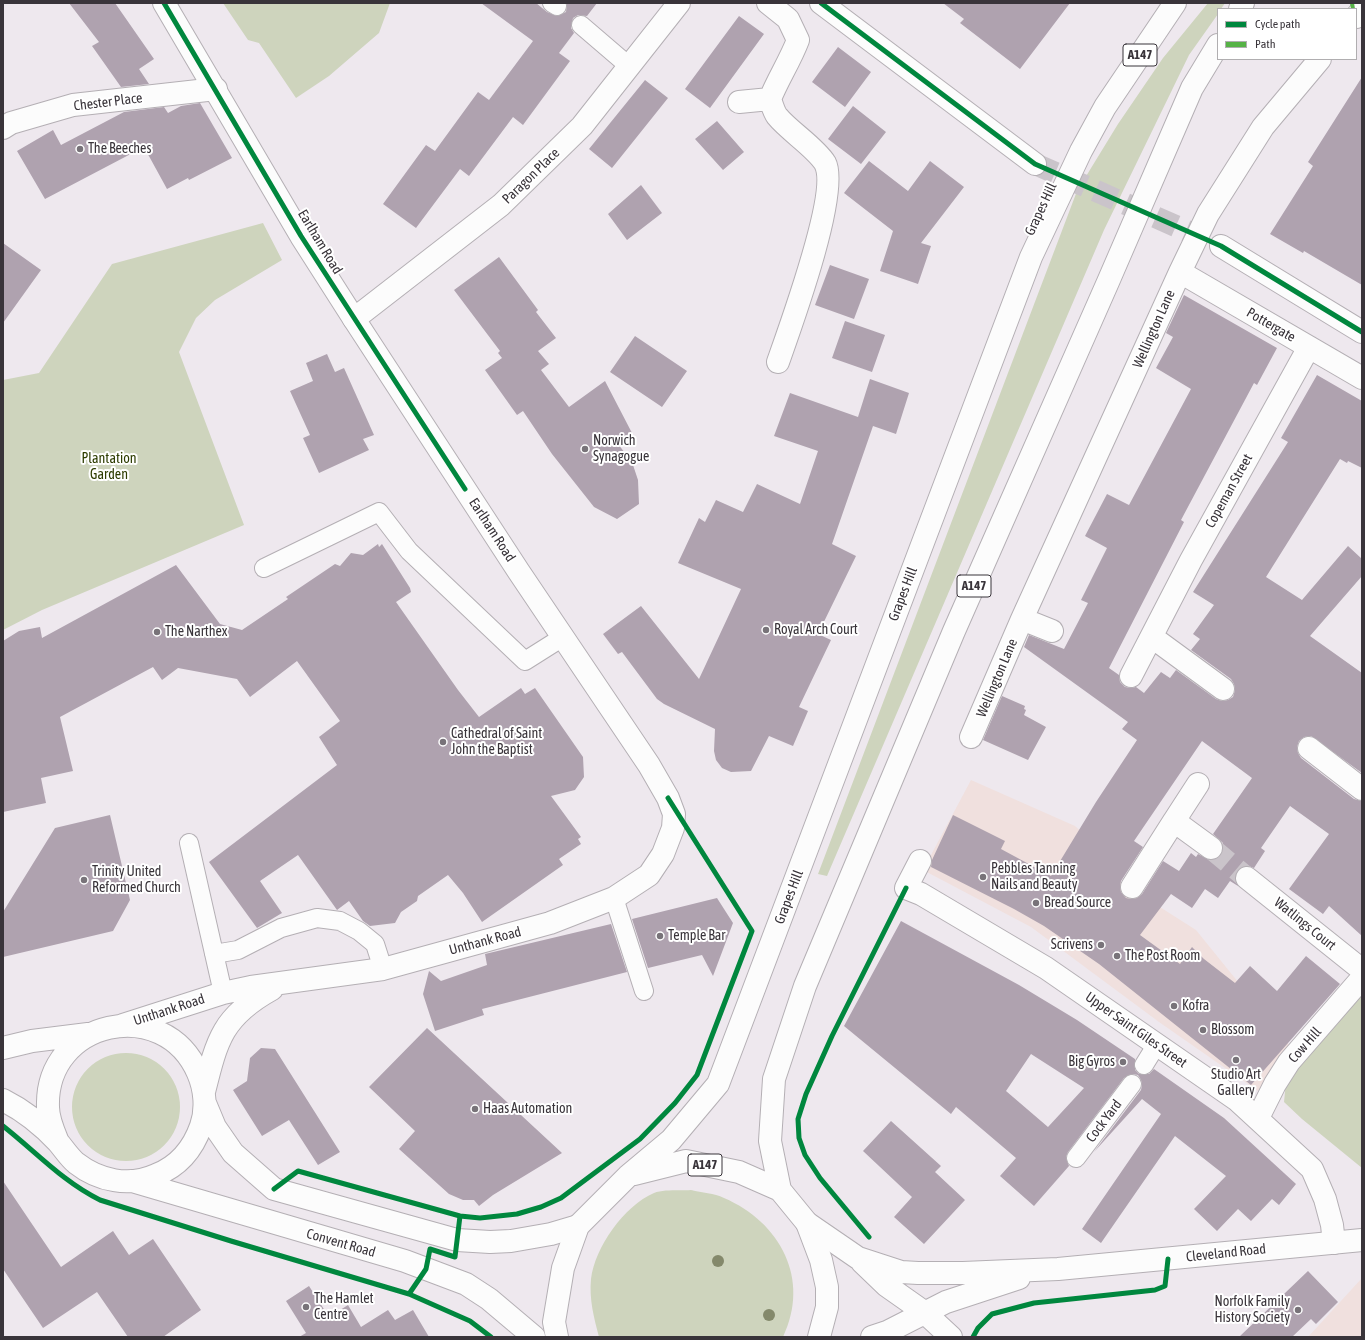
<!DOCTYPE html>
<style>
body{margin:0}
#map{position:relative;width:1365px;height:1340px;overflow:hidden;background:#eee8ee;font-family:"Asap Condensed",sans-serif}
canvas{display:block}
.frame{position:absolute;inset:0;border:4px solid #39343a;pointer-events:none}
.legend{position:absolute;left:1217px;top:8px;width:140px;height:52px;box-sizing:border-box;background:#fff;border:1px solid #b0aeb0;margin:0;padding:5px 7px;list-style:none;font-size:12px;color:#39343a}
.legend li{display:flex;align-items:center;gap:8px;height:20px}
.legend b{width:20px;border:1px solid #b0aeb0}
</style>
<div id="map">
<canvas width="1365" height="1340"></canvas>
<div class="frame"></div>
<ul class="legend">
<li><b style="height:5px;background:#00873e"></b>Cycle path</li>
<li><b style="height:5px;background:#56b246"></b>Path</li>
</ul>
</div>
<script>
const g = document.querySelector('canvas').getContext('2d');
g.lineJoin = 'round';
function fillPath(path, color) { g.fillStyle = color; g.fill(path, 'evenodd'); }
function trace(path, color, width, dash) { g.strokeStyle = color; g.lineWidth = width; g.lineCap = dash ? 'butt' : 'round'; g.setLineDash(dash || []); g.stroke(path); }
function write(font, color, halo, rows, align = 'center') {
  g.font = font + ' "Asap Condensed",sans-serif'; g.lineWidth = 4; g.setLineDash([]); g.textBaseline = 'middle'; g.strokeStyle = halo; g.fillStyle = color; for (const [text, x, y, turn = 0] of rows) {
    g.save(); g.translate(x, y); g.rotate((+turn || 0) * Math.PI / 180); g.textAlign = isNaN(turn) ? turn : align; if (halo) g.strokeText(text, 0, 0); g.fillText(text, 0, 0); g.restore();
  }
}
fillPath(new Path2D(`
 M 971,780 L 1075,826 L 1115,862 L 1108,874 L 1196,930 L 1294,1051 L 1258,1091 L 1159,1022 L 1031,927 L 923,870 Z
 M 1362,1278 L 1362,1337 L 1308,1337 Z`), '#f0e0de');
fillPath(new Path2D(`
 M 223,3 L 390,3 L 379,33 L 329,76 L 296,98 L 259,43 L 248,40 Z
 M 1208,3 L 1225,3 L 1221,9 L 1218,9 L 1218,14 L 1189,55 L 1104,230 L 827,876 L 818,874 L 1077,191 L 1118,124 L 1163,58 Z
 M 263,223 L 282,260 L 215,300 L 196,318 L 179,352 L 244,525 L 42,610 L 3,630 L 3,380 L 39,373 L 112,264 Z
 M 1362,995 L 1362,1168 L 1302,1119 L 1284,1102 L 1286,1082 L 1302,1060 Z
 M72 1107a54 54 0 1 1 108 0a54 54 0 1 1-108 0Z
 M 691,1190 C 702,1193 714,1193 724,1198 C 780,1222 811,1279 783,1337 L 599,1337 C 594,1318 589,1299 591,1279 C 595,1247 624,1206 654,1193 C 664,1189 681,1191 691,1190 Z`), '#ced4bd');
fillPath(new Path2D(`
 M 69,3 L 115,3 L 154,59 L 139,69 L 149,84 L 121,87 L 92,46 L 99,42 Z
 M 481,3 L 536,3 L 547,12 L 557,16 L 566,12 L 567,3 L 597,3 L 587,16 L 578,15 L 573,18 L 571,28 L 574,33 L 559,53 L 570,61 L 523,125 L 513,117 L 469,176 L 460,169 L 416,228 L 383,204 L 426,145 L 435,151 L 478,92 L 489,100 L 533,41 Z
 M 943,3 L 1070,3 L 1020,69 L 960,23 L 964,19 Z
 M 739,16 L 764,34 L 710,108 L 685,89 Z
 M 838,47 L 871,72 L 845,107 L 812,82 Z
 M 1362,77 L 1362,285 L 1304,251 L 1303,253 L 1270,234 L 1313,166 L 1308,162 Z
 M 645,80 L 668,98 L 612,168 L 589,149 Z
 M 200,103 L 232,158 L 189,180 L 188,178 L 167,189 L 144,147 L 45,199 L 17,151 L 53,130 L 61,145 L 124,112 L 164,107 L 168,113 L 181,106 Z
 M 853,106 L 886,132 L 861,164 L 828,139 Z
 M 717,121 L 744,152 L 723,170 L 695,139 Z
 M 869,161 L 908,191 L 930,161 L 964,187 L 921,243 L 931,246 L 918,284 L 880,271 L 893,231 L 844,193 Z
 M 641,185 L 662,213 L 627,240 L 608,214 Z
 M 3,243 L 41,270 L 3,323 Z
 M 499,257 L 538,310 L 536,312 L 556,338 L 538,351 L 549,364 L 541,370 L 569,407 L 605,381 L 632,433 L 618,444 L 632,462 L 638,480 L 639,504 L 617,519 L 594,507 L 552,454 L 523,411 L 517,415 L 485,370 L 502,358 L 498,353 L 500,351 L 454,290 Z
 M 830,265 L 869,279 L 854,319 L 815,305 Z
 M 1184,295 L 1277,348 L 1257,385 L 1254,383 L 1181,520 L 1184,522 L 1109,668 L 1119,675 L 1120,682 L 1125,687 L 1131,688 L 1136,687 L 1144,693 L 1161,672 L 1170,678 L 1176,670 L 1216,699 L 1222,701 L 1228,700 L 1233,697 L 1235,690 L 1234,684 L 1231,679 L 1191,650 L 1200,639 L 1193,634 L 1214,605 L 1193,592 L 1288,442 L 1281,438 L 1317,375 L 1362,401 L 1362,468 L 1348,461 L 1347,463 L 1340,459 L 1266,577 L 1302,600 L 1348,546 L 1362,559 L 1362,576 L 1310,636 L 1362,673 L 1362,773 L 1311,736 L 1304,737 L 1299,741 L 1297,747 L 1298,753 L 1301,758 L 1354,799 L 1362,801 L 1362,936 L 1329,906 L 1323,914 L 1289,889 L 1329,834 L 1290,806 L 1261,848 L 1265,851 L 1254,868 L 1248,866 L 1243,866 L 1237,871 L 1235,877 L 1238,886 L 1230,881 L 1218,898 L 1205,889 L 1192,908 L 1171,894 L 1140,935 L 1180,964 L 1192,947 L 1204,959 L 1235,983 L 1250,966 L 1277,991 L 1306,956 L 1340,984 L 1251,1085 L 1099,964 L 1044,926 L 1014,909 L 931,867 L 932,860 L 953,815 L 1005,841 L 1001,849 L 1051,876 L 1096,802 L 1137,740 L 1122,729 L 1128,722 L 1024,647 L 1029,635 L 1064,649 L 1088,603 L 1081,600 L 1107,548 L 1085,536 L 1107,494 L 1129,505 L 1191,389 L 1156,368 L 1173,337 L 1166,333 ZM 1202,741 L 1252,778 L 1213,834 L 1223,843 L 1223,850 L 1221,855 L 1216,859 L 1210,860 L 1198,854 L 1196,857 L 1191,853 L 1179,871 L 1163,861 L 1142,894 L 1137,898 L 1131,899 L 1126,898 L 1121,892 L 1120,886 L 1121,881 L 1143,847 L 1134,841 Z
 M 845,321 L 885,335 L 872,372 L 832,358 Z
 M 635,336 L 687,371 L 662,407 L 610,372 Z
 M 327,354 L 335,372 L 344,368 L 374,435 L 363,439 L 369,450 L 319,473 L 303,438 L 310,435 L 290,391 L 313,381 L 306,363 Z
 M 870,379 L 909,393 L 896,434 L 873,426 L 832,544 L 856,556 L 818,634 L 831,640 L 799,707 L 808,711 L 793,746 L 769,736 L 751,771 L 731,772 L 722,768 L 716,760 L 714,751 L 715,729 L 664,704 L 657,699 L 622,652 L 618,654 L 603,634 L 641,606 L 699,679 L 741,589 L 678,563 L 699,518 L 705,522 L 716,500 L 743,512 L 757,484 L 800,504 L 818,451 L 774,436 L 790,393 L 858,417 Z
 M 378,544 L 379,547 L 382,544 L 410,588 L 411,592 L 396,602 L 458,690 L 479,717 L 521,688 L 525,694 L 535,688 L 583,757 L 584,777 L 575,790 L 551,796 L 581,837 L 578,839 L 581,844 L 559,859 L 563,865 L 482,922 L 463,893 L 448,875 L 418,896 L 417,901 L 401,912 L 395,923 L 370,926 L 363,921 L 349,901 L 337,910 L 298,855 L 260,881 L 282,913 L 257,928 L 209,862 L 337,765 L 319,737 L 340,721 L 297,661 L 250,697 L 237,679 L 178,668 L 162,680 L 153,667 L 60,717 L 73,771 L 41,778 L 46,803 L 3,812 L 3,641 L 19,631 L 40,627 L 42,638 L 176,565 L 220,624 L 242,630 L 288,599 L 286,597 L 335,564 L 340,566 L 351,553 L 363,555 Z
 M 1002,696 L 1025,706 L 1024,709 L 1026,710 L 1024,715 L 1046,727 L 1028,760 L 983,740 Z
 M 110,815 L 130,900 L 113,931 L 3,957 L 3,912 L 55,828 Z
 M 717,898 L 733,923 L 713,976 L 702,955 L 648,968 L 632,919 Z
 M 901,921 L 1019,985 L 1077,1020 L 1135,1059 L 1135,1070 L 1139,1074 L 1149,1074 L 1154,1069 L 1224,1118 L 1296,1184 L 1279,1205 L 1272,1199 L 1251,1221 L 1238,1209 L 1217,1231 L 1194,1209 L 1226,1176 L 1175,1136 L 1101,1243 L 1082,1229 L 1161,1114 L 1142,1099 L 1094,1152 L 1141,1090 L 1142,1085 L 1141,1080 L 1138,1075 L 1133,1074 L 1124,1078 L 1068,1152 L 1066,1157 L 1069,1166 L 1034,1206 L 1000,1176 L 1016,1158 L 956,1107 L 951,1114 L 844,1026 ZM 1031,1054 L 1084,1088 L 1048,1127 L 1006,1091 Z
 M 611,924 L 627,972 L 482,1009 L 484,1015 L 435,1031 L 423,994 L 429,971 L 441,981 L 487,965 L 485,954 Z
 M 427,1028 L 562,1153 L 493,1195 L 479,1206 L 474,1200 L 463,1200 L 449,1194 L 399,1149 L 415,1131 L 369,1087 Z
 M 261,1048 L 275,1049 L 340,1152 L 318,1165 L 289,1120 L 262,1136 L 233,1090 L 247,1081 L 250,1058 Z
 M 891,1121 L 941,1166 L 935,1172 L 965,1200 L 924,1244 L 894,1217 L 912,1197 L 863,1151 Z
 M 3,1181 L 61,1267 L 113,1231 L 129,1255 L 153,1239 L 201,1310 L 163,1337 L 128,1337 L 97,1292 L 43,1328 L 3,1269 Z
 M 1308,1271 L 1338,1302 L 1316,1324 L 1311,1319 L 1292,1337 L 1239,1337 Z
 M 309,1286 L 329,1317 L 348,1305 L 361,1327 L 388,1310 L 395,1320 L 413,1310 L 429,1337 L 299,1337 L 306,1333 L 286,1301 Z`), '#afa2af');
trace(new Path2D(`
 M 1035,164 L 1221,246
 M 1211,848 L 1247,878`), '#cac4ca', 22, [22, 11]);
const lane = new Path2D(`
 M 552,3 L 557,6
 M 581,25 L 630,67
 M 264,568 L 379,512 L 409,551 L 525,661 L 563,637
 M 189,843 L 223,993
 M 614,898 L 644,991
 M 214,954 L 238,950 L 281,928 L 317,918 L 340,921 L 359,931 L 375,944 L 383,969
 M 1144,1065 L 1157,1044
 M 1076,1158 L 1132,1084`);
const street = new Path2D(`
 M 768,3 L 788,19 L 798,40 C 790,61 778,79 770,99 C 772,105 774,112 777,116 C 789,131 815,147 825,163 C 840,191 790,328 778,362
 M 821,3 L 1035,164
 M 1356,17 L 1362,10
 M 739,102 L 770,99
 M 3,128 L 11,123 L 73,105 L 216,89
 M 1221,246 L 1362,332
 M 1180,272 L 1362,378
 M 354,319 L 501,205 L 582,126 L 679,3
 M 1022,619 L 1052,631
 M 1152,637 L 1223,689
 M 1131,676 L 1191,560 L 1309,347
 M 971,737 L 1022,619 L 1180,272 L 1208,214 L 1263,127 L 1320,59
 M 1309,748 L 1362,789
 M 1198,784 L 1174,821 L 1211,848
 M 920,861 L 906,888 L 921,894 L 1046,968 L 1237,1100 L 1312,1169 L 1325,1199 L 1332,1225 L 1334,1243
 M 1247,878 L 1362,970
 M 1132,887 L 1174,821
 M 1258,1118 L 1275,1084 L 1289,1062 L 1362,978`);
const secondary = new Path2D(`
 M 123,1025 L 223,993 L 251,987 L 383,969 L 550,923 L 614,898 L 649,875 L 663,854 L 673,828 L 674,814 L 668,798 L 649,765 L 519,572 L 354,319 L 301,236 L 164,3
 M 3,1048 L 32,1041 L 88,1034
 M 204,1092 C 217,1039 223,1016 272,989
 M 3,1100 C 23,1110 43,1126 58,1142 C 64,1149 69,1157 76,1163 C 99,1181 129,1187 156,1175 C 179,1166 193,1149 201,1126 C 207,1109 205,1089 198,1073 C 164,994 45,1020 48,1107 C 48,1119 53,1130 58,1142
 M 205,1103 L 215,1127 L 233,1153 L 274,1189 L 457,1240 L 490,1242 L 511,1241 L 551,1234 L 578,1226
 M 132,1181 L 405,1261 L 466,1284 L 489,1299 L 534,1337
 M 807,1223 L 858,1258 L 901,1272 L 918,1273 L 963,1273 L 1058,1269 L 1362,1240
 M 862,1262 L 887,1286 L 924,1312 L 951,1337
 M 872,1337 L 887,1332 L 946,1302 L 1019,1278`);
const primary = new Path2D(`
 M 1240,9 L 1243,3
 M 634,1174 L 686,1161 L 739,1172 L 780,1190 L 807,1223 L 821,1260 L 827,1287 L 827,1307 L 819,1337
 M 780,1190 L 770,1141 L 774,1079 L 805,986 L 954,631 L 1108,282 L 1192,88 L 1218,45
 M 557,1337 L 554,1322 L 563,1268 L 578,1226 L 628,1176 L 671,1140 L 718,1084 L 1031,257 L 1081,151 L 1105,107 L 1175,3`);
trace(lane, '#b4afb4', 20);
trace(street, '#b4afb4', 24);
trace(secondary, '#b4afb4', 24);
trace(primary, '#b4afb4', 24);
trace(lane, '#fcfcfc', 18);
trace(street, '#fcfcfc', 22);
trace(secondary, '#fcfcfc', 22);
trace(primary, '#fcfcfc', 22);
trace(new Path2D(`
 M 1352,3 L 1353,9`), '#56b246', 4, [8, 4]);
trace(new Path2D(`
 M 164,3 L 301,236 L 465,489
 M 821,3 L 1035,164 L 1221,246 L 1362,332
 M 3,1126 C 35,1151 63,1182 100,1200 L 231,1241 L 409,1294 L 470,1321 L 491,1337
 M 274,1189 L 298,1171 L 460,1216 L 480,1218 L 517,1214 L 541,1207 L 561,1198 L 640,1139 L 675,1103 L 697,1075 L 752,931 L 668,798
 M 869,1237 L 820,1178 L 805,1155 L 799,1138 L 798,1119 L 806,1094 L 832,1036 L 906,888
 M 409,1294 L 426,1269 L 430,1249 L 455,1257 L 460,1216
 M 973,1337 L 978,1328 L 992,1314 L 1034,1303 L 1155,1290 L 1165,1286 L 1168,1259`), '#00873e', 5);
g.fillStyle = '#84896b';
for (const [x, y] of [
 [718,1261],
 [769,1315]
]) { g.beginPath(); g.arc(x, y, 6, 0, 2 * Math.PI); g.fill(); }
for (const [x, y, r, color] of [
 [80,149,4,"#787379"],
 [585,449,4,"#787379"],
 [766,630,4,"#787379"],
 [157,632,4,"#787379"],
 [443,742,4,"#787379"],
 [983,877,4,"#787379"],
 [84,880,4,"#787379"],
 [1036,903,4,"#787379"],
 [660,936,4,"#787379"],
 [1101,945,4,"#787379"],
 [1117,956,4,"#787379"],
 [1174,1006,4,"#787379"],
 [1203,1030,4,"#787379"],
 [1236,1060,4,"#787379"],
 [1123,1062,4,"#787379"],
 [475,1109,4,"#787379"],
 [306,1307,4,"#787379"],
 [1298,1310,4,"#787379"]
]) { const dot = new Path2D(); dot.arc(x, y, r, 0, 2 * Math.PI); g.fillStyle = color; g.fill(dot); trace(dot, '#fff', 1.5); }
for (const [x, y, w] of [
 [1140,55,34],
 [974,586,34],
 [705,1165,34]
]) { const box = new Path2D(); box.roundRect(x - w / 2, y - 11, w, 22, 3); g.fillStyle = '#fff'; g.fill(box); trace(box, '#39343a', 1); }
write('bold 13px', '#39343a', null, [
 ["A147",1140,55],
 ["A147",974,586],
 ["A147",705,1165]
]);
write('14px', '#39343a', '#fff', [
 ["Chester Place",108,102,-7],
 ["Paragon Place",531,176,-44],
 ["Grapes Hill",1041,209,-65],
 ["Earlham Road",320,242,59],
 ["Pottergate",1271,325,30],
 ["Wellington Lane",1154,329,-66],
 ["Copeman Street",1229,491,-61],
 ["Earlham Road",492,530,57],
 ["Grapes Hill",903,594,-69],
 ["Wellington Lane",997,678,-67],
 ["Grapes Hill",789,897,-69],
 ["Watlings Court",1305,924,39],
 ["Unthank Road",485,941,-15],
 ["Unthank Road",169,1010,-18],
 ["Upper Saint Giles Street",1136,1030,35],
 ["Cow Hill",1305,1045,-49],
 ["Cock Yard",1104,1121,-53],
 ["Convent Road",341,1243,16],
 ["Cleveland Road",1226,1253,-6]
]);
write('14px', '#39343a', '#fff', [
 ["The Beeches",88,149],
 ["Norwich",593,441],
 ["Synagogue",593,457],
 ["Royal Arch Court",774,630],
 ["The Narthex",165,632],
 ["Cathedral of Saint",451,734],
 ["John the Baptist",451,750],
 ["Pebbles Tanning",991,869],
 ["Nails and Beauty",991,885],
 ["Trinity United",92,872],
 ["Reformed Church",92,888],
 ["Bread Source",1044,903],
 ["Temple Bar",668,936],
 ["Scrivens",1093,945,"right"],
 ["The Post Room",1125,956],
 ["Kofra",1182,1006],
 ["Blossom",1211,1030],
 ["Big Gyros",1115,1062,"right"],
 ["Studio Art",1236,1075,"center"],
 ["Gallery",1236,1091,"center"],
 ["Haas Automation",483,1109],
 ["The Hamlet",314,1299],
 ["Centre",314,1315],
 ["Norfolk Family",1290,1302,"right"],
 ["History Society",1290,1318,"right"]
], 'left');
write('14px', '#2d3c00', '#fff', [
 ["Plantation",109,459],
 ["Garden",109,475]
]);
</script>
